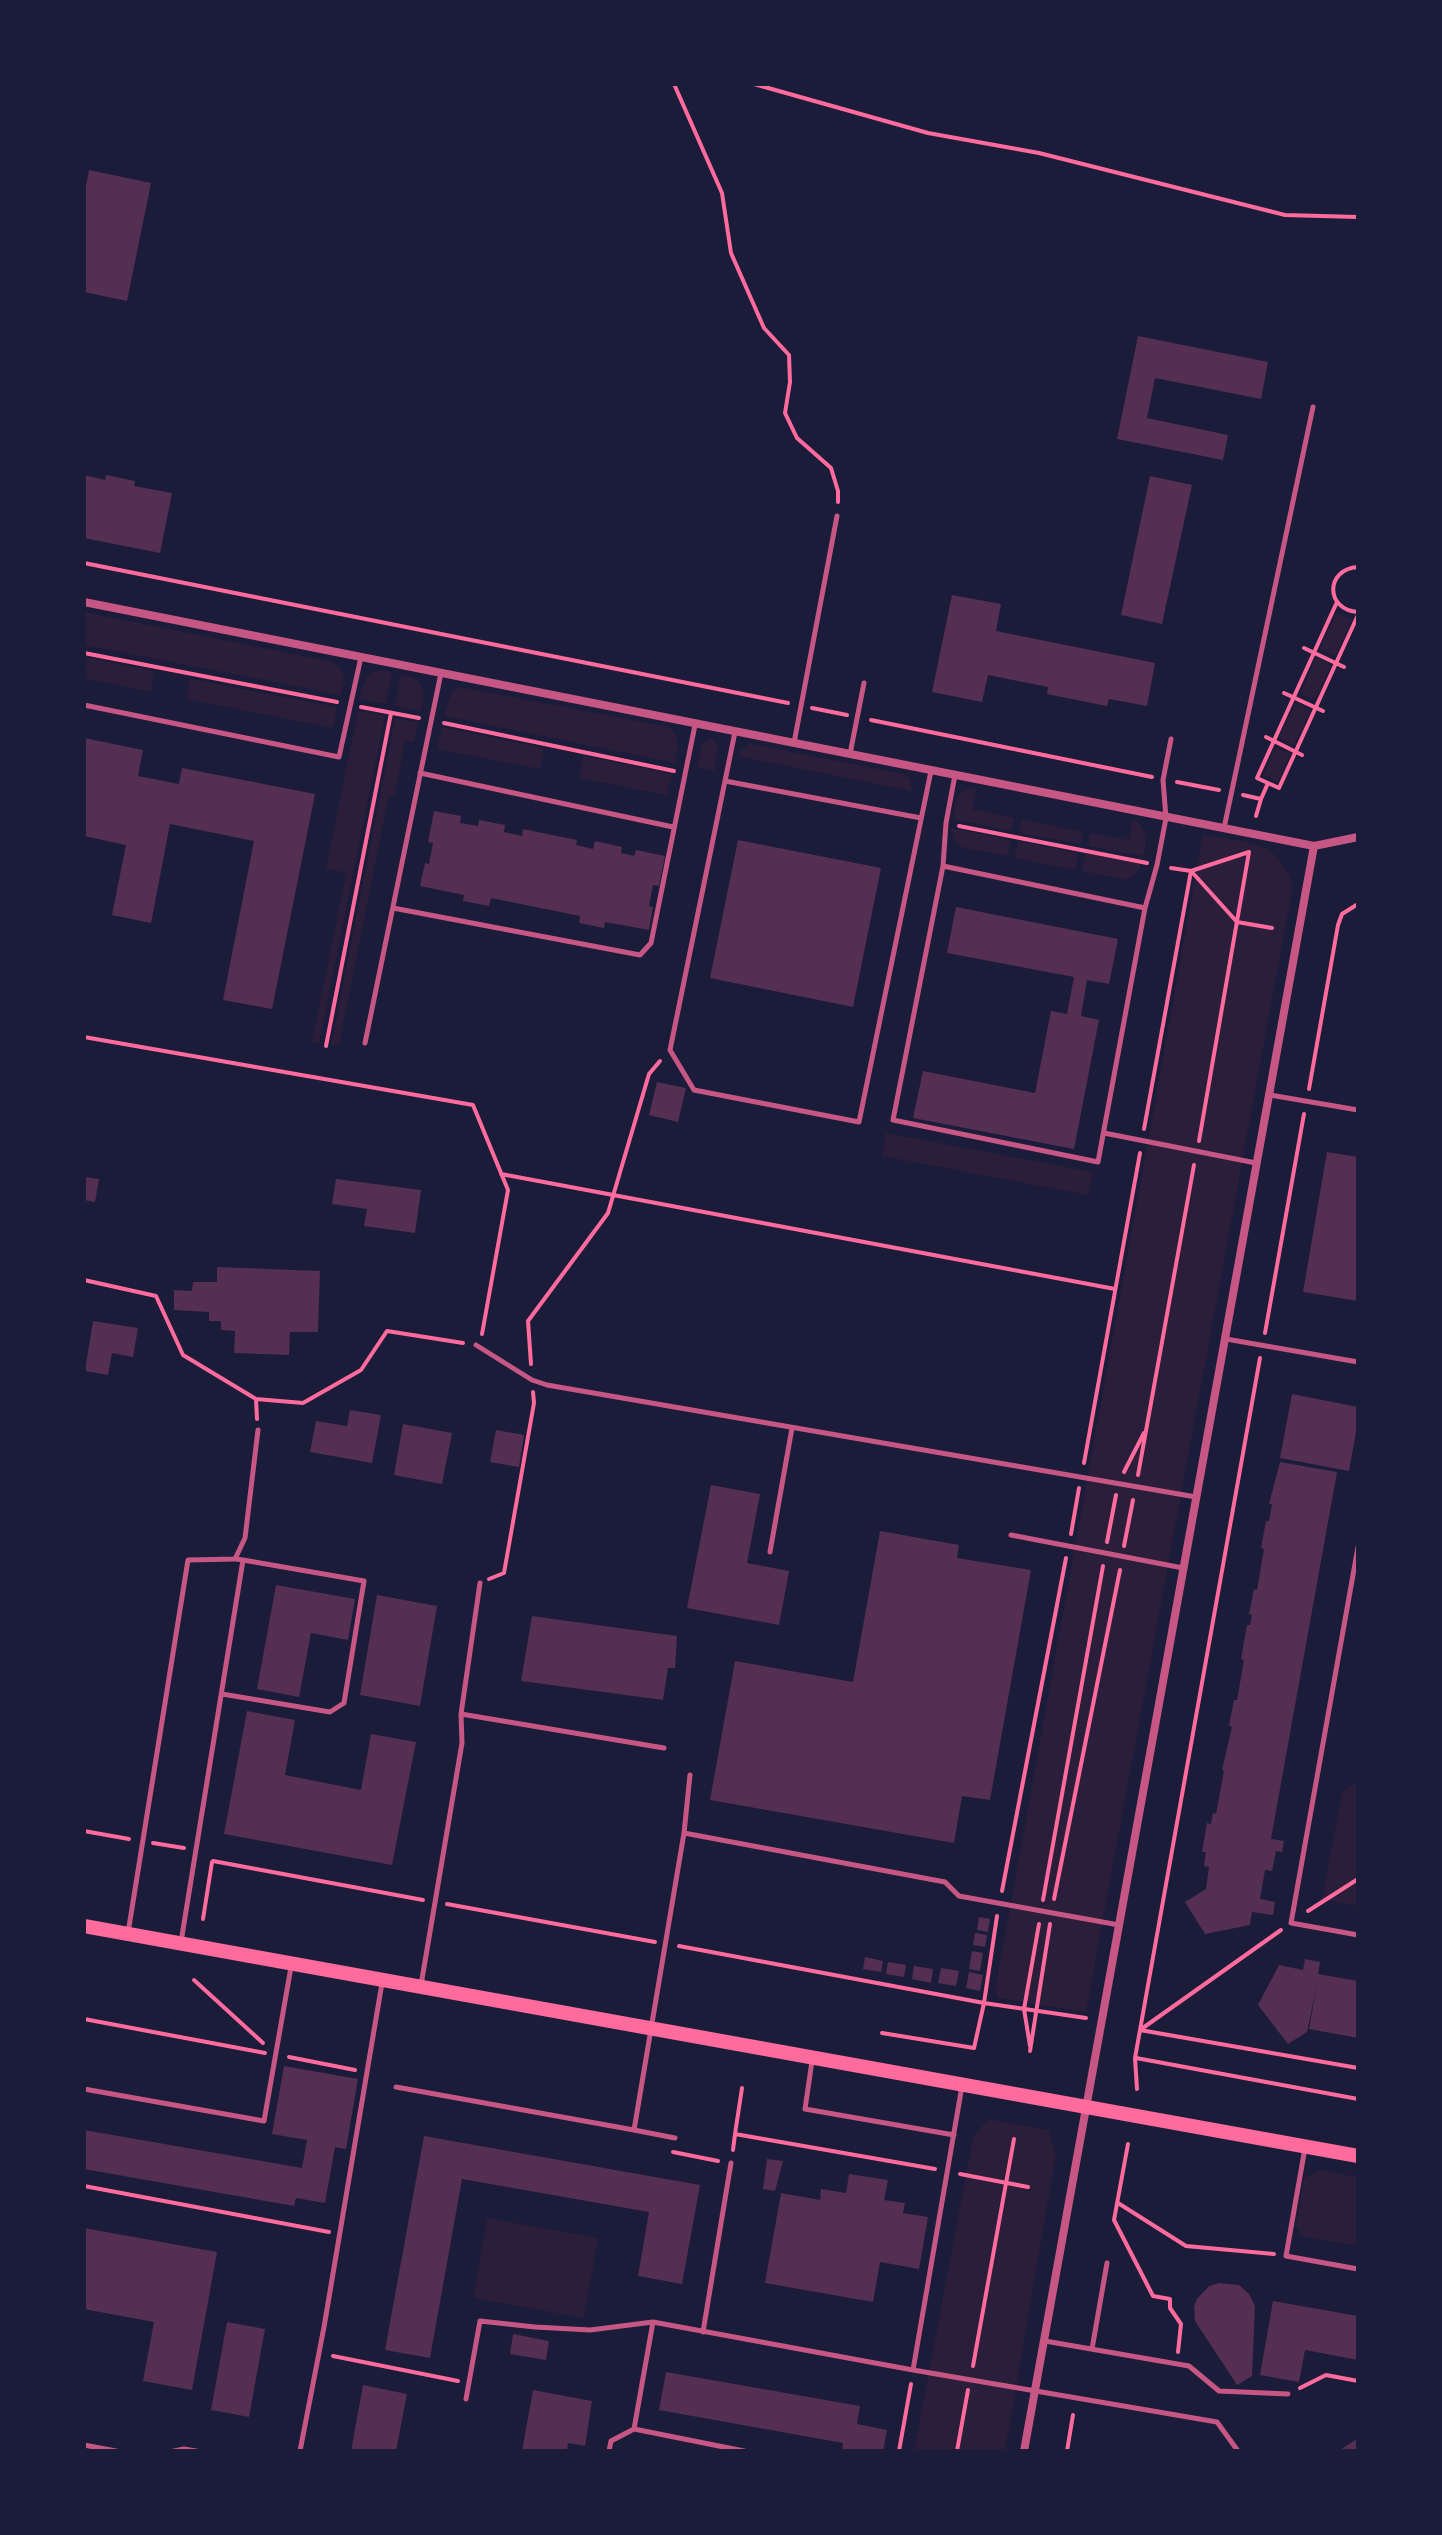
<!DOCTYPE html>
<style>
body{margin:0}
#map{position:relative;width:1442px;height:2535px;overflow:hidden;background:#1b1b3a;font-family:"Noto Sans",sans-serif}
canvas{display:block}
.frame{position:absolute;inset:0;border:86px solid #1b1b3a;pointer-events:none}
</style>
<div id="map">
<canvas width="1442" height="2535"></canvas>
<div class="frame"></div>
</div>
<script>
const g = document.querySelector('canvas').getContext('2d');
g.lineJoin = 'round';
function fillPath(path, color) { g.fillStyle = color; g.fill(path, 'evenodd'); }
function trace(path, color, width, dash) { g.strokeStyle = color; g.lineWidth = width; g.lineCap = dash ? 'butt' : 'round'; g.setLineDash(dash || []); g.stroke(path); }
fillPath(new Path2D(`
 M 84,612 L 329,661 L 338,666 L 344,676 L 341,695 L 84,645 Z
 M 1336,613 L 1352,620 L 1335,656 L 1320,649 Z
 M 84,657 L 154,671 L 151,692 L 84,678 Z
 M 1316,658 L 1331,665 L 1315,700 L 1300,693 Z
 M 382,670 L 392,672 L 386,704 L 360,699 C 363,684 365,672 382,670 Z
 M 401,674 C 425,679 425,689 421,711 L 395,706 Z
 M 190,679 L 337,707 L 333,728 L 186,699 Z
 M 460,687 L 669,727 C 681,739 678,748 675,763 L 444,716 L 452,691 Z
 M 1295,703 L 1311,710 L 1294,745 L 1279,738 Z
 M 358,711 L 385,716 L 319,1044 L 312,1042 L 346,873 L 326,868 Z
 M 395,718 L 418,722 L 414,742 L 405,741 L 395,795 L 389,795 L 339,1045 L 331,1046 Z
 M 442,727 L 544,748 L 540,769 L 437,749 Z
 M 711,737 L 718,747 L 714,771 L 697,767 L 702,744 Z
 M 751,744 L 904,774 L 910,779 L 912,791 L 738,756 L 742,750 Z
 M 1275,747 L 1290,754 L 1278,782 L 1263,775 Z
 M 583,756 L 672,774 L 667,795 L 579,778 Z
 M 976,788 L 972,809 L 1014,818 L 1012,831 L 953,819 C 956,800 954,791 976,788 Z
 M 1133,818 C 1147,831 1147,838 1144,856 L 1088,846 L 1090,833 L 1129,840 Z
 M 1022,819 L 1083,832 L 1080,844 L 1019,833 Z
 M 951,828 L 1011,840 L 1008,856 L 961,847 L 954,839 Z
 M 1203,835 C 1248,843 1275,837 1293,885 L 1086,2012 L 998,1998 L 995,1991 Z
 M 1018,841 L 1078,853 L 1075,870 L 1015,858 Z
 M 1085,853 L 1142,864 L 1136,874 L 1128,880 L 1082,871 Z
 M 886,1133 L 1093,1172 L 1088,1195 L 882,1156 Z
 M 1358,1783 L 1358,1906 L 1322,1899 L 1342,1793 L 1352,1784 Z
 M 988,2119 L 1048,2130 L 1056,2155 L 1005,2451 L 914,2451 L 973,2138 Z
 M 1320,2170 L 1358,2177 L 1358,2246 L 1302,2236 L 1296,2225 L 1304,2178 Z
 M 487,2218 L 598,2238 L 584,2318 L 473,2298 Z`), '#2a1e3b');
fillPath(new Path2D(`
 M 89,170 L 151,183 L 127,301 L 84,292 L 84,196 Z
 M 1138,336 L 1268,362 L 1261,399 L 1155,378 L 1147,418 L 1228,435 L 1223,460 L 1117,439 Z
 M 84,475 L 105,480 L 106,475 L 135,481 L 134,486 L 172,493 L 160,553 L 84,538 Z
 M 1150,476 L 1192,485 L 1162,624 L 1121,615 Z
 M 952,595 L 1001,604 L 996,631 L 1155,663 L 1147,706 L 1109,699 L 1107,706 L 1047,694 L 1048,687 L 988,675 L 982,702 L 932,692 Z
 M 84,738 L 143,750 L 138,776 L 179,784 L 182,768 L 315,794 L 272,1009 L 223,1000 L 254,841 L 170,824 L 151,923 L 112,915 L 126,845 L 84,836 Z
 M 434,811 L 461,816 L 460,823 L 478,826 L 479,820 L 505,825 L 504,832 L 522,836 L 523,829 L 577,840 L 576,845 L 593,849 L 595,841 L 622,847 L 621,853 L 634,856 L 636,850 L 665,856 L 659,886 L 653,885 L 649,906 L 653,907 L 649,930 L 605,922 L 604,928 L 579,923 L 580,916 L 491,898 L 489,906 L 463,901 L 464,895 L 420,886 L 425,863 L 429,864 L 433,843 L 428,842 Z
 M 738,840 L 881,868 L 853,1007 L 710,978 Z
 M 956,907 L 1118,939 L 1109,984 L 1087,980 L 1081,1016 L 1099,1020 L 1074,1149 L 913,1118 L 923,1071 L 1035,1093 L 1051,1011 L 1067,1014 L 1074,977 L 947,953 Z
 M 657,1082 L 686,1088 L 678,1122 L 649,1115 Z
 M 1327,1152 L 1358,1157 L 1358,1301 L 1303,1292 Z
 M 84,1177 L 99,1179 L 95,1202 L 84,1200 Z
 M 336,1179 L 421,1190 L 415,1233 L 364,1226 L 367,1209 L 332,1204 Z
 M 217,1267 L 320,1271 L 318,1332 L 290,1332 L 289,1355 L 234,1353 L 235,1331 L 221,1330 L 221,1321 L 209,1321 L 209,1312 L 174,1310 L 174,1290 L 192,1291 L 193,1282 L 217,1282 Z
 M 93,1321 L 138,1328 L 133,1357 L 112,1353 L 108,1375 L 85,1371 Z
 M 1292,1394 L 1358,1407 L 1358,1421 L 1349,1471 L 1280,1458 Z
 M 350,1410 L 381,1415 L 372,1463 L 310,1452 L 316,1421 L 347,1426 Z
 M 403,1424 L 452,1433 L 442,1484 L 394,1475 Z
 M 496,1430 L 524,1435 L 519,1467 L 490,1462 Z
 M 1280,1462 L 1337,1472 L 1271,1839 L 1284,1841 L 1282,1852 L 1276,1851 L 1272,1871 L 1265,1870 L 1260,1899 L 1275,1902 L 1273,1915 L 1252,1912 L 1250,1925 L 1205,1934 L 1185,1902 L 1206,1889 L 1209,1867 L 1204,1866 L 1206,1852 L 1202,1852 L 1207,1823 L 1211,1824 L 1213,1813 L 1216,1814 L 1224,1771 L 1222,1770 L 1232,1727 L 1229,1726 L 1234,1700 L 1237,1700 L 1244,1660 L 1241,1659 L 1247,1625 L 1250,1625 L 1252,1615 L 1249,1614 L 1254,1589 L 1257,1590 L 1264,1549 L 1261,1548 L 1266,1521 L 1269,1521 L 1272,1504 L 1269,1504 Z
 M 711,1485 L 760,1494 L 747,1563 L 789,1571 L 779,1625 L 687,1608 Z
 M 880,1531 L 959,1545 L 957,1558 L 1031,1570 L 990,1800 L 962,1796 L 954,1843 L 710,1800 L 735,1661 L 853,1682 Z
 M 276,1585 L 355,1599 L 348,1640 L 311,1633 L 299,1697 L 257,1689 Z
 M 377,1595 L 437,1606 L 420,1706 L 360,1695 Z
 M 532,1616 L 677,1636 L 675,1668 L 668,1668 L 663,1700 L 521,1681 Z
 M 247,1711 L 295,1720 L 285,1775 L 361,1790 L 371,1734 L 416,1742 L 392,1865 L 224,1834 Z
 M 979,1917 L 990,1919 L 988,1932 L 977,1930 Z
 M 975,1933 L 987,1935 L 985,1947 L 973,1945 Z
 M 972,1951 L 983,1953 L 980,1971 L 969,1969 Z
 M 865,1957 L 883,1961 L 881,1972 L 863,1969 Z
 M 1305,1959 L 1320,1962 L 1318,1974 L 1358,1981 L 1358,2038 L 1309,2029 L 1317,1984 L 1307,2032 L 1288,2044 L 1258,2005 L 1279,1965 L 1303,1970 Z
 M 888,1962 L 906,1965 L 904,1977 L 886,1974 Z
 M 914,1966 L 933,1969 L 931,1983 L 912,1979 Z
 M 941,1968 L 959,1971 L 956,1986 L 938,1983 Z
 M 969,1972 L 983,1975 L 980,1991 L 966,1988 Z
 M 284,2066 L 358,2079 L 346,2149 L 335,2147 L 325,2203 L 296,2198 L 294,2206 L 84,2169 L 84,2130 L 302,2168 L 307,2140 L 272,2134 Z
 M 424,2136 L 700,2185 L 682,2284 L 638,2276 L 649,2212 L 462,2179 L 430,2358 L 385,2350 Z
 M 767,2159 L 783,2161 L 775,2191 L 763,2189 Z
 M 849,2174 L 888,2180 L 884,2200 L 905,2203 L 903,2213 L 928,2217 L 919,2269 L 880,2262 L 873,2302 L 765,2283 L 781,2193 L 820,2200 L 821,2189 L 846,2193 Z
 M 84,2228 L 217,2252 L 192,2390 L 143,2381 L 154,2322 L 84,2309 Z
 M 1219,2283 L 1239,2285 L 1249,2294 L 1255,2306 L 1252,2376 L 1237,2385 L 1195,2321 L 1194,2307 L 1197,2299 L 1209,2286 Z
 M 1273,2301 L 1358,2316 L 1358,2360 L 1305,2350 L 1299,2382 L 1260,2375 Z
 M 227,2322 L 265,2329 L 249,2417 L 211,2410 Z
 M 513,2334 L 549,2341 L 546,2360 L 510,2354 Z
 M 666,2372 L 860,2406 L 857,2424 L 887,2430 L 883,2451 L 842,2451 L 843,2443 L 659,2410 Z
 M 363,2385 L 407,2394 L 396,2451 L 351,2451 Z
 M 533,2390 L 592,2401 L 585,2446 L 568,2443 L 567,2451 L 522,2451 Z
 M 1358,2438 L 1358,2451 L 1339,2451 Z`), '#542f53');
trace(new Path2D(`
 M 674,84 L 722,193 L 731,253 L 764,328 L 789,355 L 790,382 L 785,413 L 797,438 L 831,468 L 838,491 L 838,502
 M 754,84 L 928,133 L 1039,153 L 1285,215 L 1358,217
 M 84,563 L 788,703
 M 1358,567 C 1325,569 1325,610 1358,612
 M 1337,602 L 1257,778 L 1279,788 L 1358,615
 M 1304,648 L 1344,667
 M 84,653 L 337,702
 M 1284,693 L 1323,711
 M 361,707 L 419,718
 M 812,708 L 847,715
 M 871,720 L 1152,777
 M 444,723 L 674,771
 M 1266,737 L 1302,755
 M 1177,782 L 1219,790
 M 1243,795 L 1261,799 L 1256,816
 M 1261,799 L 1268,783
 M 959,826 L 1147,863
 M 1171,868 L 1191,871 L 1249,852 L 1199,1141
 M 1191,871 L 1237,922 L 1272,928
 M 84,1037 L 473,1105 L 508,1190 L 482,1334
 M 326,1046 L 391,713
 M 1309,1089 L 1338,925 L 1342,914 L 1358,904
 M 1144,1129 L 1191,871
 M 501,1174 L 1115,1289
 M 84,1280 L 156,1296 L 183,1355 L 256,1399 L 303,1403 L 361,1370 L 387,1331 L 463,1343
 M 1265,1333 L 1304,1114
 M 531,1364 L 528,1321 L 608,1213 L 649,1074 L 660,1061
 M 256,1399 L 257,1419
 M 1084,1463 L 1140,1153
 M 1124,1472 L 1144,1433
 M 1138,1475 L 1194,1165
 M 1071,1534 L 1079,1488
 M 1107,1542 L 1116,1495
 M 1124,1546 L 1133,1500
 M 489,1579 L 504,1573 L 534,1403 L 533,1392
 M 84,1831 L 129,1839
 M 153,1843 L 184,1848
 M 213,1861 L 423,1900
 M 1002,1891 L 1066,1558
 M 1054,1899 L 1120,1570
 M 1043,1900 L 1103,1566
 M 447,1904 L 655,1942
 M 1308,1911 L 1358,1879
 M 997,1916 L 984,2003 L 1086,2018
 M 203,1919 L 212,1862
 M 679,1946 L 984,2003 L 974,2048 L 882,2033
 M 194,1980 L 263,2043
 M 84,2019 L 265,2053
 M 1140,2030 L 1281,1930
 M 1140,2030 L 1358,2068
 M 1030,2046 L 1024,2009 L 1039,1924
 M 1030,2051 L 1050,1924
 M 289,2057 L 355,2070
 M 1136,2058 L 1358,2099
 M 1137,2089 L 1135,2058 L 1260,1358
 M 735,2134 L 742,2088
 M 1128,2144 L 1114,2220 L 1153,2296 L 1170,2299 L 1170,2308 L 1181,2324 L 1178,2352
 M 733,2150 L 735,2134 L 935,2169
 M 673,2152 L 718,2161
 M 960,2174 L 1028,2187
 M 84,2186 L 329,2232
 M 1118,2203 L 1186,2246 L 1274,2254
 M 333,2356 L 458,2381
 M 973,2366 L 1014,2139
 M 1300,2388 L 1326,2375 L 1358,2381
 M 899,2451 L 911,2384
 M 957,2451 L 968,2390
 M 1067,2451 L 1073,2415`), '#ff6b9d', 4);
trace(new Path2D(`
 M 84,705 L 339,757 L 361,657
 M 735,732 L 670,1050 L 694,1090 L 859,1122 L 931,771
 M 794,743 L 837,516
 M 850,754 L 864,683
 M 420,773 L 673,827
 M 955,775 L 946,823 L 943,866 L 893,1120 L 1098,1162 L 1145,908 L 1157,865 L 1166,818 L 1163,780 L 1171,739
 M 725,781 L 921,818
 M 1224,828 L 1313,407
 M 943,866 L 1145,908
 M 393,908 L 640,955 L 651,943 L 695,725
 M 365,1043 L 441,673
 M 1270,1095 L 1358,1110
 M 1104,1133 L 1256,1163
 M 1226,1339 L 1358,1362
 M 476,1345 L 532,1380 L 547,1385 L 1196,1497
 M 1011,1535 L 1183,1568
 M 1358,1547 L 1291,1923 L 1358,1935
 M 770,1552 L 792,1428
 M 222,1694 L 330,1712 L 344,1703 L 364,1581 L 243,1560
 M 461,1714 L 664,1748
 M 684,1833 L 945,1882 L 959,1896 L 1119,1925
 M 128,1933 L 188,1560 L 235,1559 L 245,1538 L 258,1430
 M 181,1942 L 243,1560 L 236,1559
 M 421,1985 L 462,1743 L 461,1714 L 480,1583
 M 812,2061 L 805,2109 L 954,2135
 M 962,2086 L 913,2370 L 1217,2422 L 1238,2451
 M 396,2087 L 634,2130 L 684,1833 L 690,1775
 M 84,2089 L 264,2121 L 291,1967
 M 634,2130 L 675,2138
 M 1305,2148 L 1286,2256 L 1358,2269
 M 703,2332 L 731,2163
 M 1045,2341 L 1189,2366 L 1219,2391 L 1288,2394
 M 1092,2349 L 1107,2263
 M 466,2399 L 480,2321 L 535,2327 L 590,2330 L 653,2322
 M 634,2429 L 653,2322 L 913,2370
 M 84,2445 L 116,2451
 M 174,2451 L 184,2449 L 196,2451
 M 300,2451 L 324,2327 L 382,1983
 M 609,2451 L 611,2441 L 634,2429 L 744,2451`), '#c65784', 5);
trace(new Path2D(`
 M 84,602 L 1314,846 L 1358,837
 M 1024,2451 L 1314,846`), '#c65784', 8);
trace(new Path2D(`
 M 84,1926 L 1358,2156`), '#ff6b9d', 14);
</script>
